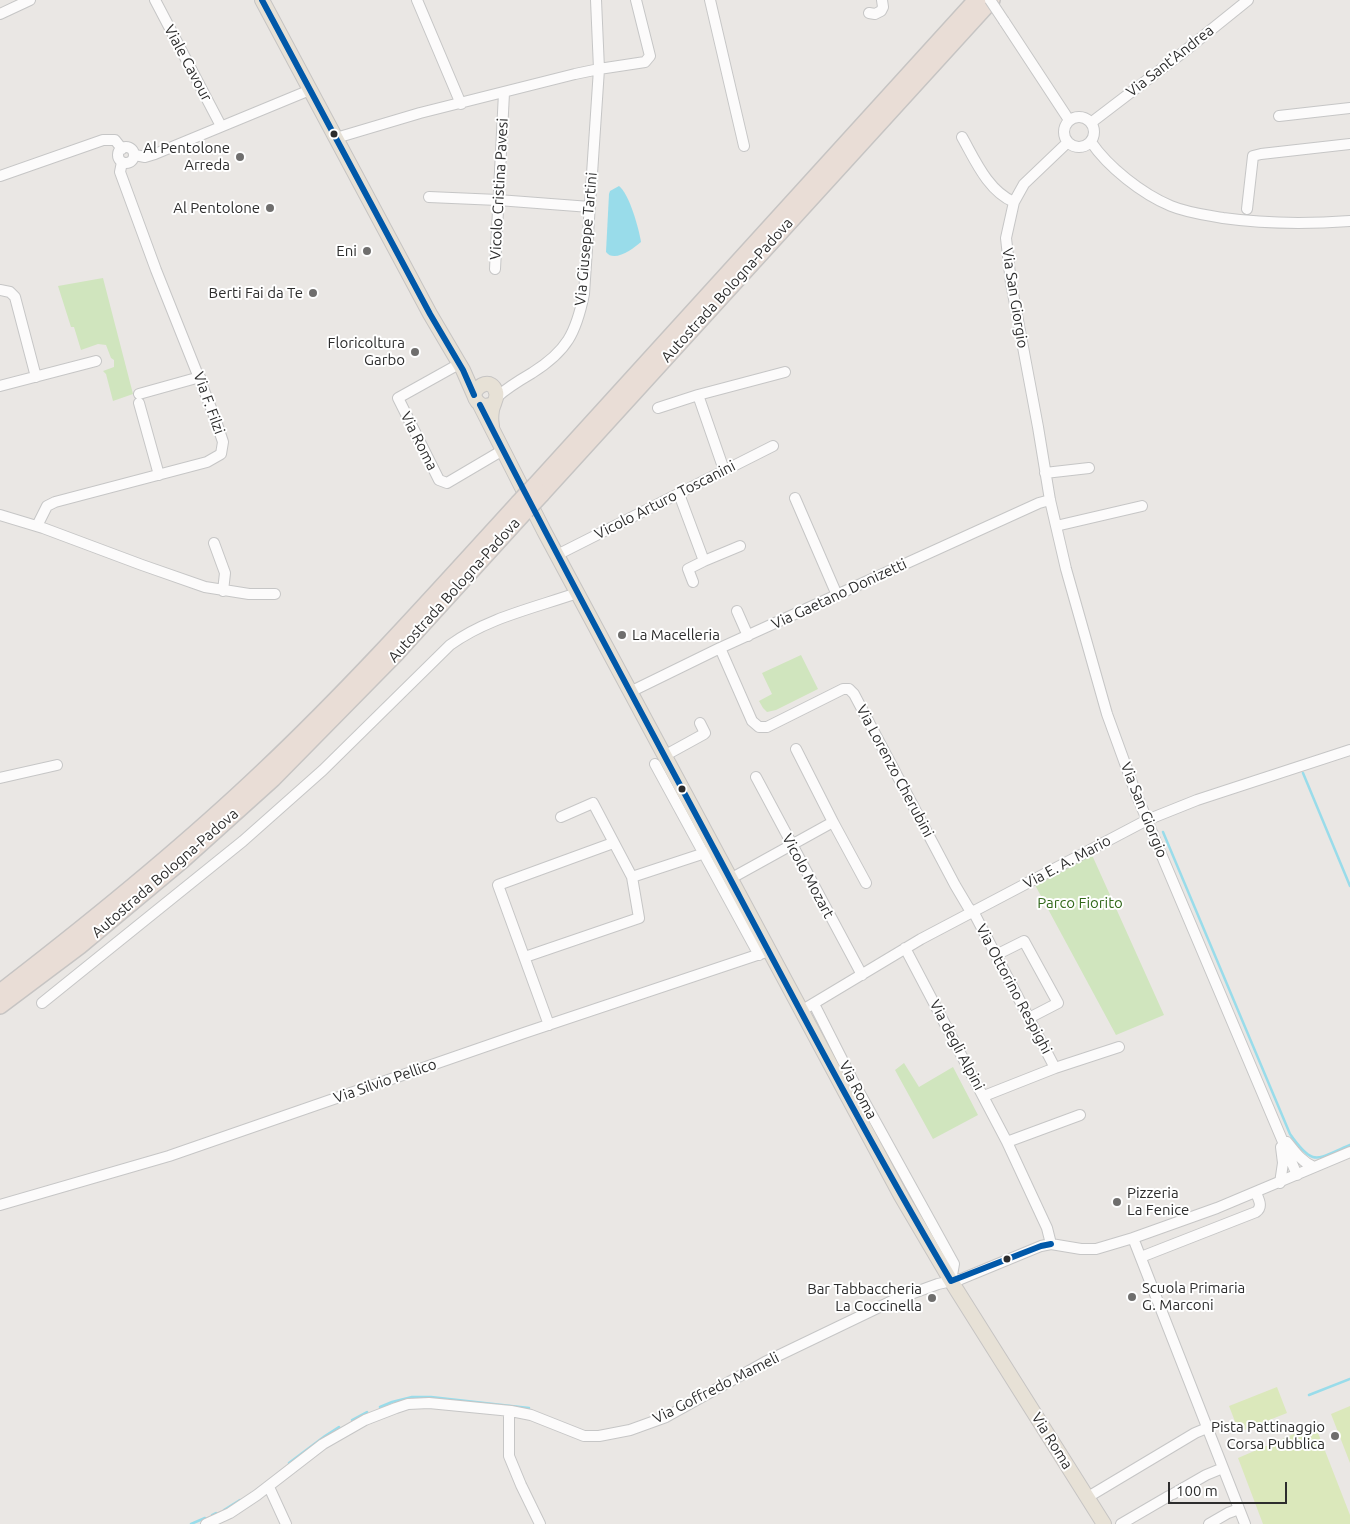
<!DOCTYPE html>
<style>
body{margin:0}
#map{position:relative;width:1350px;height:1524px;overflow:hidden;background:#eae7e4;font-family:Ubuntu,sans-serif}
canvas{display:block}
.scale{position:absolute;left:1168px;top:1482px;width:119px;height:22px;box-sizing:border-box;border:2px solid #2d2d2d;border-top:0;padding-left:6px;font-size:15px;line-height:18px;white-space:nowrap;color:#2d2d2d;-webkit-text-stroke:4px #fff;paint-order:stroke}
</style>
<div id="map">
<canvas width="1350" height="1524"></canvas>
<div class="scale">100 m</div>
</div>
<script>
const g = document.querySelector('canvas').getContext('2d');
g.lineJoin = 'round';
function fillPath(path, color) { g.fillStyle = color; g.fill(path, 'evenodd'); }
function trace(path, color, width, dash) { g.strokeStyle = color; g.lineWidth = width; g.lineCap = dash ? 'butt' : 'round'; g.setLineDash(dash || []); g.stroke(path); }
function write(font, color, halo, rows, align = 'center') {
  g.font = font + ' Ubuntu,sans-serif'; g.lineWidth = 4; g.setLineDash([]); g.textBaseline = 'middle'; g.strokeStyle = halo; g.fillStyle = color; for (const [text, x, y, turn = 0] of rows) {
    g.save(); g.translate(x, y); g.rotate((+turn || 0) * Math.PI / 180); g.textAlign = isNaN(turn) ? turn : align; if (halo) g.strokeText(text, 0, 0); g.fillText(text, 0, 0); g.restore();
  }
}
fillPath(new Path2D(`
 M 103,278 L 133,394 L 113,401 L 106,374 L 103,371 L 114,367 L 114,360 L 111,358 L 106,345 L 98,344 L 81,350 L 74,327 L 71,327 L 58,286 Z
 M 801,655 L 818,689 L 776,710 L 767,712 L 763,708 L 759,701 L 772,694 L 762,673 Z
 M 1092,855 L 1164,1015 L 1116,1035 L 1035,885 Z
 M 904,1063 L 919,1087 L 953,1067 L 978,1115 L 933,1139 L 895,1070 Z`), '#d0e5be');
fillPath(new Path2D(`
 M 1277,1387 L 1287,1413 L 1239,1432 L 1229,1406 Z
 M 1350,1406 L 1350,1463 L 1331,1414 Z
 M 1315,1425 L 1350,1515 L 1350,1524 L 1263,1524 L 1238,1458 Z`), '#dbe8bb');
fillPath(new Path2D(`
 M 619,186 C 629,193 639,229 641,242 C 633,249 614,263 606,252 L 609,194 L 610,191 Z`), '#99dcea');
trace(new Path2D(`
 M 1303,773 L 1350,886
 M 1163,832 L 1290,1134 C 1314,1168 1316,1159 1350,1145
 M 1309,1395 L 1350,1379
 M 380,1407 L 392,1402 L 412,1397 L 431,1397 L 529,1408
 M 352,1420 L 367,1412
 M 289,1463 L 325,1436 L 339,1427
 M 224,1510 L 240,1500
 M 212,1515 L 216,1513
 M 191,1524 L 205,1518`), '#99dcea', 2.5);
const minor = new Path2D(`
 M 155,0 L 221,126
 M 417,0 L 461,104
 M 710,0 L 744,146
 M 869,13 L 875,14 L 881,11 L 883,7 L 882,0
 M 0,14 L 30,0
 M 1004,21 L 1069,120
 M 1279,116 L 1350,108
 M1064 132a15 15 0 1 1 30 0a15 15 0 1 1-30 0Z
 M 1092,122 L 1181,54 L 1248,0
 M 962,137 C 975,160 988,191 1014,202
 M 336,138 L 420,113 L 575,74 L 599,69 L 645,62 L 650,56 L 636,0
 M 1068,142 L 1024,184 L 1014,202 L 1006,238 L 1011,283 L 1038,427 L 1050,500 L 1066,569 L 1107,714 L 1135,791 L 1159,849 L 1297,1175
 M 1091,142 C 1108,167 1142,194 1171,206 C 1188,213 1206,215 1223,218 C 1266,224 1307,224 1350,221
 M118 155a8 8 0 1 1 16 0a8 8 0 1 1-16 0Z
 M 135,155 L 145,157 L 155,154 L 310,90
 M 0,176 L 103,140 L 115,140 L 122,149
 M 429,197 L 498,200 L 590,207
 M 1247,209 L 1253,156 L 1261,154 L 1350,144
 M 495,269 L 504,93
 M 0,290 L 10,292 L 15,297 L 36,377
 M 459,364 L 398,398 L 439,480 L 447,483 L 503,450
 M 0,386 L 96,361
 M 139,394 L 200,377
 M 698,395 L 724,470
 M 497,397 C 508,387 520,380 532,373 C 567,351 576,333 584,294 L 599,69 L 596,0
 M 139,403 L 159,475
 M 658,408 L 698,395 L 785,372
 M 1045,473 L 1089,468
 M 679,494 L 704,561 L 740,546
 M 795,498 L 837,595
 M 0,515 L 43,528 L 142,565 L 205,587 L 249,594 L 275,594
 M 37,526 L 47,506 L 55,502 L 207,462 L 221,454 L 223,442 L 215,418 L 156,270 L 120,172 L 122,162
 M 1056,526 L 1142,506
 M 214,543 L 225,573 L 223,591
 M 557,555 L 773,446
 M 693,582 L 688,569 L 704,561
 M 737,611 L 748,636
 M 720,648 L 752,721 L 759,727 L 767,727 L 843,689 L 849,689 L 854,694 L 955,885 L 968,907 L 975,915 L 1055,1068
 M 630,692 L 720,648 L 1039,503 L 1050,500
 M 664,756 L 704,734 L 705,733 L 700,723
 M 655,764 L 759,955
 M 756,777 L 862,975
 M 0,778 L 57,765
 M 561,817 L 593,803 L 632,877
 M 833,822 L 866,883
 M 730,879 L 833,822 L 796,749
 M 905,948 L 1007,1142 L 1047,1228 L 1051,1244
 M 996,955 L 1024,941 L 1058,1003 L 1029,1018
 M 525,957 L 639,918 L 632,877 L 714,850
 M 42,1003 L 243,841 L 323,770 L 450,645 C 487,618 534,608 577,593
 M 814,1004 L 853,1081 L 954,1264 L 951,1281
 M 801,1011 L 921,939 L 1147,820 L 1197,800 L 1350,750
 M 549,1025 L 498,885 L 613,843
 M 984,1096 L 1055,1068 L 1119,1047
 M 1007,1142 L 1080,1115
 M 1287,1142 C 1295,1152 1302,1162 1314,1167
 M 1280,1183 L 1283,1163 L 1281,1147
 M 0,1205 L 169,1156 L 524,1033 L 769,951
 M 1133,1238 L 1245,1524
 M 1141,1257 L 1256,1212 C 1263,1207 1259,1200 1256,1193
 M 509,1411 L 509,1456 L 521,1485 L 540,1524
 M 269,1487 L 286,1524
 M 1173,1494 L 1206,1475 L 1223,1468
 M 1088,1497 L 1195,1433 L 1207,1428
 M 206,1524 L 230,1513 L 257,1495 L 323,1444 L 365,1420 L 396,1408 L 408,1404 L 429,1403 L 511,1411 L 531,1415 L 584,1436 L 599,1436 L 630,1430 L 666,1417 L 765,1362 L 894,1300 L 938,1284 L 961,1279 L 1041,1246 L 1051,1244 L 1081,1249 L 1096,1249 L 1133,1238 L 1217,1208 L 1350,1152
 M 1121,1524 L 1169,1496
 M 1209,1524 L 1228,1513 L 1239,1509`);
const major = new Path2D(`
 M 262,0 L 430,314 L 463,370 L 474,395
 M 480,405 L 544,531 L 901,1196 L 951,1281 L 1104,1524
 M 492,426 C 491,421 491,416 492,410 C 493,404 498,398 496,392 C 492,378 477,384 474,395 C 477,405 485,409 494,403`);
const highway = new Path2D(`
 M 535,485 L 976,0
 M 542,494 L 992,0
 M 0,992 C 91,922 180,850 263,771 C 353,686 435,594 518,503
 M 0,1006 L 80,946 L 183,860 L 273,779 L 396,654 L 526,511`);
trace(minor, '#c6c6c6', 12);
trace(major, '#c6c4c3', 16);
trace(highway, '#c6c4c3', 18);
trace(minor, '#fcfbfb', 10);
trace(major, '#e7e1d6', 14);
trace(highway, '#e9ddd6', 15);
const minorBridge = new Path2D(`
 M 990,0 L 1004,21`);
const highwayBridge = new Path2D(`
 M 518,503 L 535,485
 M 526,511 L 542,494`);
trace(minorBridge, '#c6c6c6', 12, []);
trace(highwayBridge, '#c6c4c3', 18, []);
trace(minorBridge, '#fcfbfb', 10);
trace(highwayBridge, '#e9ddd6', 15);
trace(new Path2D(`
 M 262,0 L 430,314 L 463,370 L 474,395
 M 480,405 C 557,557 638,706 718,856 C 794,999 869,1142 951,1281 L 1041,1246 L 1051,1244`), '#0058a9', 6);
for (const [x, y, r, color] of [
 [334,134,4.5,"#2d2d2d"],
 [240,157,5,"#6f6e6d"],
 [270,208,5,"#6f6e6d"],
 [367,251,5,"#6f6e6d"],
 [313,293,5,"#6f6e6d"],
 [415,352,5,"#6f6e6d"],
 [622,635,5,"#6f6e6d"],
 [682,789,4.5,"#2d2d2d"],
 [1117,1202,5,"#6f6e6d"],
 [1007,1259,4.5,"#2d2d2d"],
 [1132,1297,5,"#6f6e6d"],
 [932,1298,5,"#6f6e6d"],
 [1335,1436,5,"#6f6e6d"]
]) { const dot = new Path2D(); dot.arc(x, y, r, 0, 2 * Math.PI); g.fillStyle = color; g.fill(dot); trace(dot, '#fff', 2); }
write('15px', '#2d2d2d', '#fff', [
 ["Via Sant'Andrea",1170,61,-38],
 ["Viale Cavour",188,63,62],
 ["Vicolo Cristina Pavesi",499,189,-87],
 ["Via Giuseppe Tartini",586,239,-85],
 ["Autostrada Bologna-Padova",727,290,-48],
 ["Via San Giorgio",1015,298,81],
 ["Via F. Filzi",209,403,70],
 ["Via Roma",419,441,63],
 ["Vicolo Arturo Toscanini",665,500,-27],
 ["Autostrada Bologna-Padova",454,590,-48],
 ["Via Gaetano Donizetti",839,594,-25],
 ["Via Lorenzo Cherubini",895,771,62],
 ["Via San Giorgio",1144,810,68],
 ["Via E. A. Mario",1067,862,-28],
 ["Autostrada Bologna-Padova",165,873,-41],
 ["Vicolo Mozart",808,876,62],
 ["Via Ottorino Respighi",1014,989,62],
 ["Via degli Alpini",957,1045,62],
 ["Via Silvio Pellico",385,1081,-19],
 ["Via Roma",858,1090,62],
 ["Via Goffredo Mameli",716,1388,-27],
 ["Via Roma",1052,1441,58]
]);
write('15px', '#2d2d2d', '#fff', [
 ["Al Pentolone",230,148],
 ["Arreda",230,165],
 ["Al Pentolone",260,208],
 ["Eni",357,251],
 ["Berti Fai da Te",303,293],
 ["Floricoltura",405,343],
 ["Garbo",405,360],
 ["La Macelleria",632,635,"left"],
 ["Pizzeria",1127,1193,"left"],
 ["La Fenice",1127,1210,"left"],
 ["Scuola Primaria",1142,1288,"left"],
 ["G. Marconi",1142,1305,"left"],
 ["Bar Tabbaccheria",922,1289],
 ["La Coccinella",922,1306],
 ["Pista Pattinaggio",1325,1427],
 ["Corsa Pubblica",1325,1444]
], 'right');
write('15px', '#346a1d', '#fff', [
 ["Parco Fiorito",1080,903]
]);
</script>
